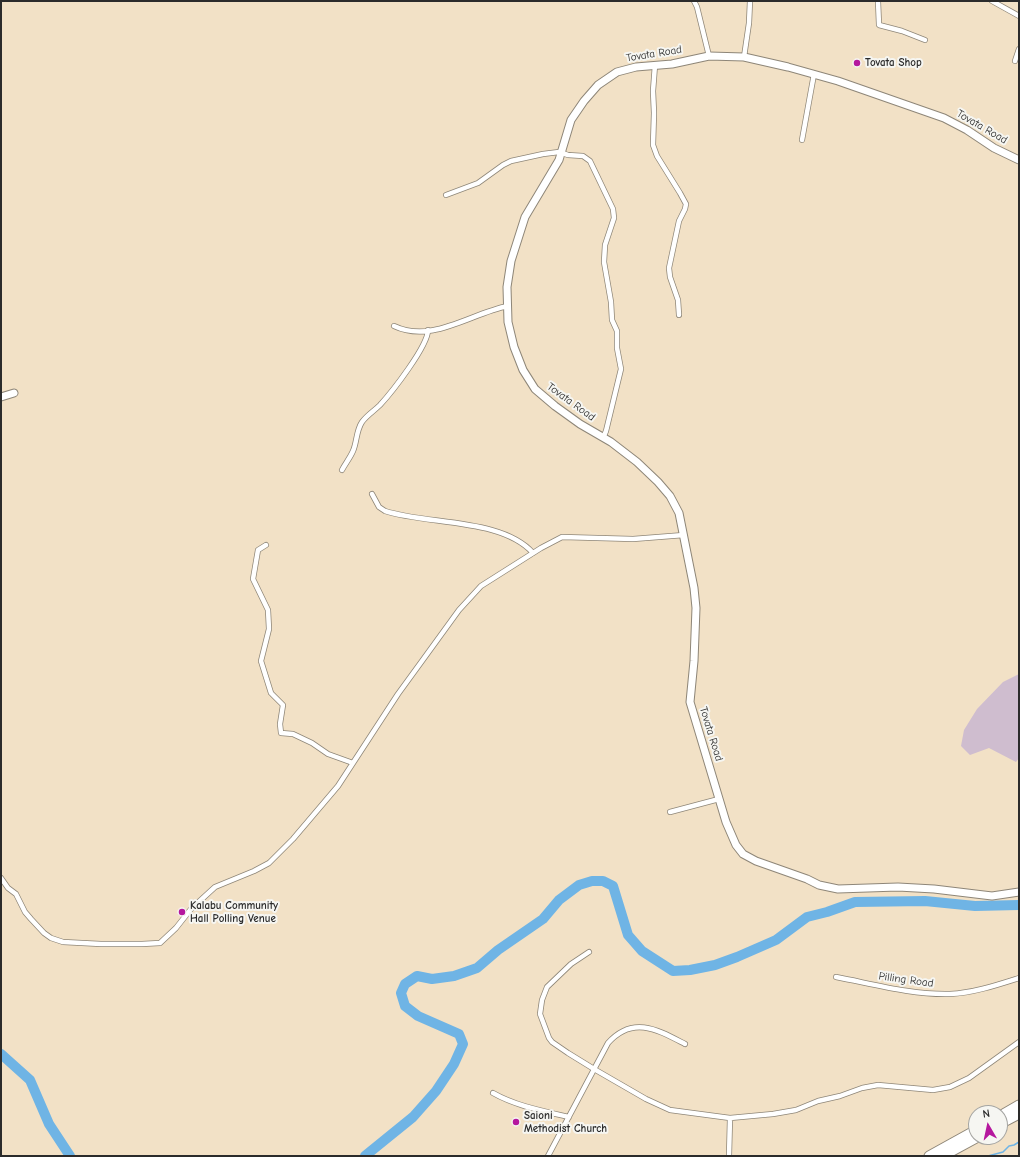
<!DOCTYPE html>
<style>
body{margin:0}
#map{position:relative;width:1020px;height:1157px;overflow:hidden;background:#f2e1c6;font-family:"Comic Neue",sans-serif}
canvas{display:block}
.frame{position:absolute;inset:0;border:2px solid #2b2b2b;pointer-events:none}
.north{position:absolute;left:968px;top:1105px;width:40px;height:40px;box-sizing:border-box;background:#f6f6f2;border:1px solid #a5a5a2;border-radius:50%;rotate:351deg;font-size:11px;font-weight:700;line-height:16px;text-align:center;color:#2b2b2b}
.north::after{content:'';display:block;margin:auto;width:14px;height:18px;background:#b5179e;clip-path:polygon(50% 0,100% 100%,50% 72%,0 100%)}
</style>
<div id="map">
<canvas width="1020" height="1157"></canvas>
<div class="frame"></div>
<div class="north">N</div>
</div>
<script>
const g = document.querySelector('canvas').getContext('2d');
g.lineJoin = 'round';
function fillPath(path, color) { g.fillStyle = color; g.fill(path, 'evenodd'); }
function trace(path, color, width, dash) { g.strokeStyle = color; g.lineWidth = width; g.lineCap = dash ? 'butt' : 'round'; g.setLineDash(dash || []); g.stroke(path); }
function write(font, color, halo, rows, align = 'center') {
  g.font = font + ' "Comic Neue",sans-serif'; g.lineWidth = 4; g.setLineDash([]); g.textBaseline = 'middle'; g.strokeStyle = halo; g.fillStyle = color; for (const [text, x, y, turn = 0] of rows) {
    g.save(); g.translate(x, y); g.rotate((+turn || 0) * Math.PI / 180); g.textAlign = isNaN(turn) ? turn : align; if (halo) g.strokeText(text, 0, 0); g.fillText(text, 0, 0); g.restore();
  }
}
fillPath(new Path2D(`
 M 1019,674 L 1019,758 L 1016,762 L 989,748 L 970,755 L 961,746 L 964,730 L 977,709 L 1003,682 Z`), '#cfbdcf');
trace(new Path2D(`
 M 988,1156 L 1003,1152 L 1009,1146 L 1014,1145 L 1019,1142`), '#6fb4e5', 1.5);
trace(new Path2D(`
 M 1,1054 L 30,1080 L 49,1124 L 70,1156
 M 365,1156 L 413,1117 L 436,1091 L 454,1064 L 463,1044 L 459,1034 L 418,1016 L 405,1006 L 401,993 L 405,984 L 417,976 L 432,979 L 454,976 L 477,968 L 498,950 L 543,919 L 559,900 L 579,885 L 592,881 L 603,881 L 613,886 L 628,935 L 642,951 L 673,971 L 690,970 L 715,965 L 737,957 L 776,940 L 807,917 L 827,912 L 855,902 L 925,901 L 975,906 L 1019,905`), '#6fb4e5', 10);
const street = new Path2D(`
 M 694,1 L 697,7 L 709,56
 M 878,1 L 879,25 L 902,31 L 925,40
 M 992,1 L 1019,16
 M 744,57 L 749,23 L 750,1
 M 1015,61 L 1019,49
 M 655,65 L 653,91 L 654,113 L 653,145 L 657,156 L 680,193 L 686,204 L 685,209 L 679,221 L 669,268 L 670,277 L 678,300 L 679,315
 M 802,140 L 814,74
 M 446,195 L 478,183 L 503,165 L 511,161 L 543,154 L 559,152 L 568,155 L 583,156 L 590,161 L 613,209 L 614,218 L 605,245 L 604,262 L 611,302 L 612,320 L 617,331 L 617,348 L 621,369 L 606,431 L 603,438
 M 394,326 C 432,344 471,313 508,306
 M 342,470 C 345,464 350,458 353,451 C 357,442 356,431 362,422 C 367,415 374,411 380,405 C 392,392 428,346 428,330
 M 372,494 L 379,507 L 385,511 C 428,525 502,518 533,553
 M 266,545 L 258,550 L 253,579 L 268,610 L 269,629 L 261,661 L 271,693 L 283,705 L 280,724 L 281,733 L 293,734 L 312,743 L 328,754 L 353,763
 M 670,812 L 719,799
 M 1,878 L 8,888 L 16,894 L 25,912 L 31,919 L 44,933 L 51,938 L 63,942 L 101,944 L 142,944 L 160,943 L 176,928 L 191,909 L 215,887 L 254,871 L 269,863 L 293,839 L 338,786 L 398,694 L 422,661 L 459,610 L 481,586 L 541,548 L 562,537 L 633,539 L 684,535
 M 589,952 L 571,964 L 547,987 L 542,1000 L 540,1014 L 549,1038 L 552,1042 L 568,1053 L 594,1069 L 646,1099 L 670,1110 L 730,1118 L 773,1114 L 796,1110 L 818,1101 L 840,1096 L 862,1088 L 878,1085 L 933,1090 L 950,1087 L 969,1078 L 1019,1042
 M 836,977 C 873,984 912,995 950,994 C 973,993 997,985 1019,978
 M 493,1093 C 516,1106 543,1111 569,1117
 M 548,1156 L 608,1043 C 633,1015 658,1030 685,1044
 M 729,1156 L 730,1118`);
const secondary = new Path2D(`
 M 1019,160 L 994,148 L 967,130 L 944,118 L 838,81 L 788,67 L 744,57 L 709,56 L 672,64 L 636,67 L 617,72 L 598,85 L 584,101 L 571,120 L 559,160 L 525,217 L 511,261 L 507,287 L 508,322 L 514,347 L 523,370 L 535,389 L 555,406 L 580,424 L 611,442 L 637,462 L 658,482 L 670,496 L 679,513 L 694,588 L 696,608 L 694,661 L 690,702 L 726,822 L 736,845 L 743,854 L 756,861 L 807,879 L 819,885 L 838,889 L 898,887 L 934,889 L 992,896 L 1019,892
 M 1,397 L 14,393`);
const highway = new Path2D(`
 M 1000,1116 L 1019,1105
 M 1000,1124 L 1019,1114
 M 929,1156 L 976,1130
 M 943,1156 L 978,1137`);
trace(street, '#8e8678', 6);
trace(secondary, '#8e8678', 9);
trace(highway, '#8e8678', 11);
trace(street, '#fff', 4.5);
trace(secondary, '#fff', 7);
trace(highway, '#fff', 9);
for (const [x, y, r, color] of [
 [857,63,4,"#b5179e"],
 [182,912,4,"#b5179e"],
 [516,1122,4,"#b5179e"]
]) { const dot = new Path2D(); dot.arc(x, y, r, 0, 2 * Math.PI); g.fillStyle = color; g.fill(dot); trace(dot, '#f6f6f2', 1.5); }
write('11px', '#2b2b2b', '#f6f6f2', [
 ["Tovata Road",654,54,-9],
 ["Tovata Road",982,127,30],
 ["Tovata Road",571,402,36],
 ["Tovata Road",711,734,73],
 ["Pilling Road",906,980,8]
]);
write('bold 11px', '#2b2b2b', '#f6f6f2', [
 ["Tovata Shop",865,63],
 ["Kalabu Community",190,906],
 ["Hall Polling Venue",190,919],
 ["Saioni",524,1116],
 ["Methodist Church",524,1129]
], 'left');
</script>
